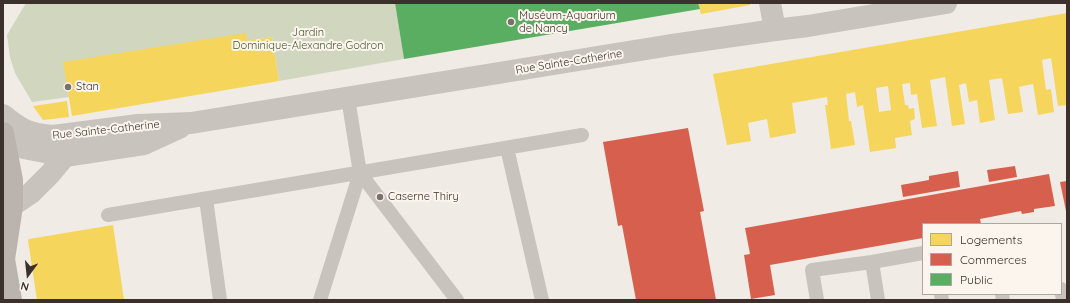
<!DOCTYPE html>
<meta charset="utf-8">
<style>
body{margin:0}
#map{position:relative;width:1070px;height:303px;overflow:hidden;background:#f0ebe5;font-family:Quicksand,sans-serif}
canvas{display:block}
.frame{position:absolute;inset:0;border:4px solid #3b302b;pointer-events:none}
.legend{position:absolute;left:922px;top:223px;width:140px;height:72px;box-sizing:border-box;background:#fbf5ee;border:1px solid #aea6a0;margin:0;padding:5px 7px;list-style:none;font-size:12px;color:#3b302b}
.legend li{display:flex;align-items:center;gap:8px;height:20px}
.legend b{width:20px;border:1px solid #aea6a0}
.north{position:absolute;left:8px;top:255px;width:40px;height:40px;-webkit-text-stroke:3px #fbf5ee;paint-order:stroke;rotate:195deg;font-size:11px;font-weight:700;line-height:16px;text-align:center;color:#3b302b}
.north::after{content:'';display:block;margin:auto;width:14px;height:18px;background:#3b302b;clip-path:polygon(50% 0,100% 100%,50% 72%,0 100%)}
</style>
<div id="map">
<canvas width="1070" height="303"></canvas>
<div class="frame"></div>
<ul class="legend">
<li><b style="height:11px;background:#f6d55c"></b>Logements</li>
<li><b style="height:11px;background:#d6604d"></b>Commerces</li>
<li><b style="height:11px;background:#5aae61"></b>Public</li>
</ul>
<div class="north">N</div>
</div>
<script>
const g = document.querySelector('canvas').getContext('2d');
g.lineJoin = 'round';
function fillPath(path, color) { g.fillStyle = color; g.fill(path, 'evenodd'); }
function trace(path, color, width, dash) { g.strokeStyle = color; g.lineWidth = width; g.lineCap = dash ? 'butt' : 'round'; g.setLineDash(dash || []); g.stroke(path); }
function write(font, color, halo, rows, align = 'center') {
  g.font = font + ' Quicksand,sans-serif'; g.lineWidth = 4; g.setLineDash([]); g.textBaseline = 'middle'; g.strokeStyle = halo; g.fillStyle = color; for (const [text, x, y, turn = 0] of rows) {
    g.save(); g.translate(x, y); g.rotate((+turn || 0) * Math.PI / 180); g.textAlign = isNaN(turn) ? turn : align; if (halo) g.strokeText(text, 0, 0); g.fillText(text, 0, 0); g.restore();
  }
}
fillPath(new Path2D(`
 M 26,3 L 395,3 L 404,59 L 279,81 L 272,37 L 247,41 L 69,97 L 32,102 L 15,73 L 10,57 L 7,35 Z`), '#d1d6bf');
fillPath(new Path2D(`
 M 698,3 L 750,3 L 750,5 L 701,14 Z
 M 1067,13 L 1067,105 L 1058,106 L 1051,58 L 1042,60 L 1046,90 L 1051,89 L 1054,112 L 1038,115 L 1033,84 L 1019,87 L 1023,112 L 1008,114 L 1002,78 L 989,80 L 995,120 L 980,123 L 977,100 L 969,102 L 966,83 L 959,85 L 965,124 L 952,126 L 945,77 L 930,80 L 937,126 L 922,128 L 917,94 L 911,95 L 910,83 L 902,84 L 905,105 L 908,105 L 909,109 L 914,108 L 915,119 L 910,121 L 912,135 L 895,138 L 896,148 L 870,152 L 863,105 L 857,107 L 855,92 L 846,94 L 849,121 L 851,121 L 855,145 L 831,149 L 825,105 L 828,105 L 827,97 L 792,103 L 796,133 L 770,138 L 767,119 L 748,123 L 751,141 L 727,145 L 713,74 ZM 888,86 L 891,110 L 879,112 L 876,88 Z
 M 246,33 L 247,41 L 272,37 L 279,81 L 72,116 L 63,62 Z
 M 67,101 L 69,117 L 43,120 L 33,106 Z
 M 113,225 L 124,300 L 37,300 L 28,240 L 29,239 Z`), '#f6d55c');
fillPath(new Path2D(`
 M 688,128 L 704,211 L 700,212 L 716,300 L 636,300 L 622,225 L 618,226 L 603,142 Z
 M 1015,166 L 1017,177 L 989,182 L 987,170 Z
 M 958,171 L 960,187 L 903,197 L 901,185 L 929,180 L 929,176 Z
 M 1049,174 L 1055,206 L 1034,209 L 1034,212 L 1022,214 L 1021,211 L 980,219 L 981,224 L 923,224 L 923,238 L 770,265 L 775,295 L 751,299 L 744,255 L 750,254 L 745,228 Z
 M 1067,181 L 1067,211 L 1066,211 L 1060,182 Z`), '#d6604d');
fillPath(new Path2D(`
 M 395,3 L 698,3 L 700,9 L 404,59 Z`), '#5aae61');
trace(new Path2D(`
 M 507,148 L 542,300
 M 360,173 L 457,300
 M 206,199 L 220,300
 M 108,215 L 582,135
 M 872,262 L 878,300
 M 1061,289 L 1063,300
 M 941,294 L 942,300
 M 1002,294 L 1003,300
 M 320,300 L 360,173 L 348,98
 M 817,300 L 812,270 L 872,262 L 923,253`), '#c9c3be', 14);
trace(new Path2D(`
 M 770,3 L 775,30
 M 3,115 C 21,130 29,134 53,136 L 138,125 L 191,123 L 671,45 L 775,30 L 808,26 L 946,3
 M 4,139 L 24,148 L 65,156 L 144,144 L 181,127
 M 3,212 L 31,193 L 50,174 L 65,156`), '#c9c3be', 22);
trace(new Path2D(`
 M 3,133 L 12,180 L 12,206 L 4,259 L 11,300`), '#bab3ae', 22);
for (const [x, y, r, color] of [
 [511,22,4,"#7a716c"],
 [68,87,4,"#7a716c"],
 [380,197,4,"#7a716c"]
]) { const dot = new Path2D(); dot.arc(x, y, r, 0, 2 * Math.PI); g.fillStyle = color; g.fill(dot); trace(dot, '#fbf5ee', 1.5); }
write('11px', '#3b302b', '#fbf5ee', [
 ["Muséum-Aquarium",519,16],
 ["de Nancy",519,29],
 ["Stan",76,87],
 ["Caserne Thiry",388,197]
], 'left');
write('11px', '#4a5a2e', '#fbf5ee', [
 ["Jardin",308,33],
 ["Dominique-Alexandre Godron",308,46]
]);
write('11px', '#3b302b', '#fbf5ee', [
 ["Rue Sainte-Catherine",569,62,-9],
 ["Rue Sainte-Catherine",106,130,-6]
]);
</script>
